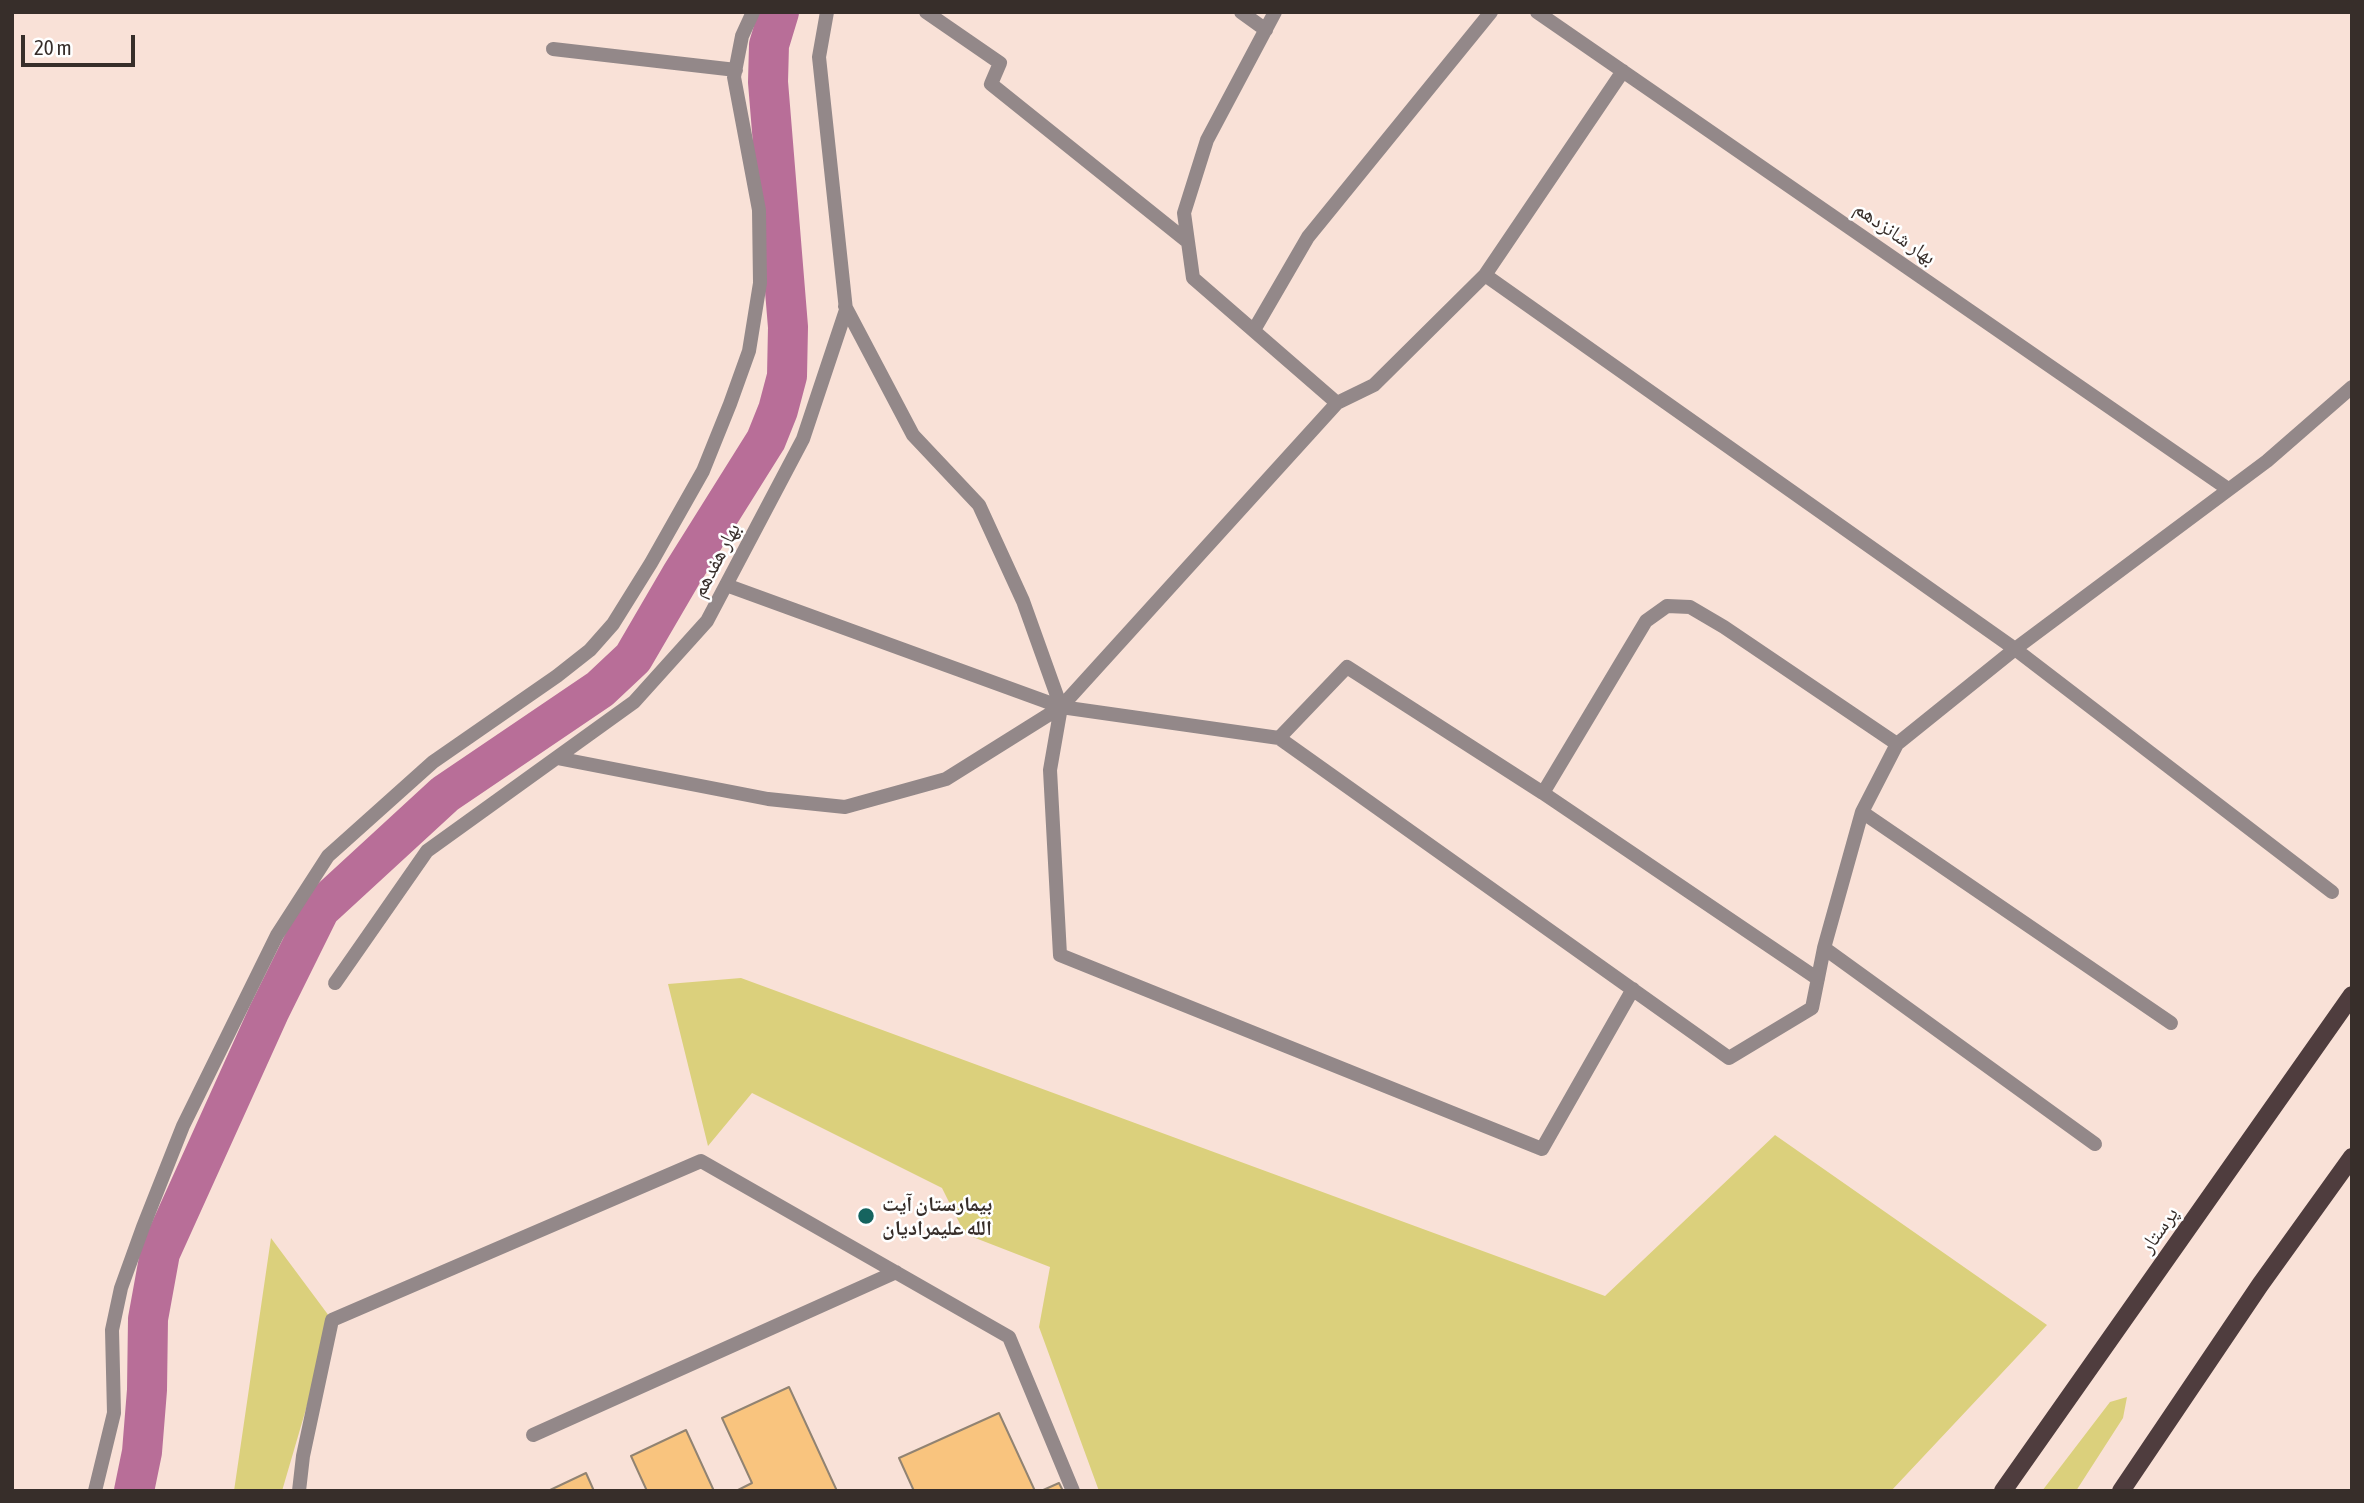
<!DOCTYPE html>
<meta charset="utf-8">
<style>
body{margin:0}
#map{position:relative;width:2364px;height:1503px;overflow:hidden;background:#f9e1d7;font-family:"Asap Condensed",sans-serif}
canvas{display:block}
.frame{position:absolute;inset:0;border:14px solid #372e2a;pointer-events:none}
.scale{position:absolute;left:21px;top:35px;width:114px;height:32px;box-sizing:border-box;border:4px solid #372e2a;border-top:0;padding-left:9px;font-size:21px;line-height:24px;white-space:nowrap;color:#372e2a;-webkit-text-stroke:5px #fff;paint-order:stroke}
</style>
<div id="map">
<canvas width="2364" height="1503"></canvas>
<div class="frame"></div>
<div class="scale">20 m</div>
</div>
<script>
const g = document.querySelector('canvas').getContext('2d');
g.lineJoin = 'round';
function fillPath(path, color) { g.fillStyle = color; g.fill(path, 'evenodd'); }
function trace(path, color, width, dash) { g.strokeStyle = color; g.lineWidth = width; g.lineCap = dash ? 'butt' : 'round'; g.setLineDash(dash || []); g.stroke(path); }
function write(font, color, halo, rows, align = 'center') {
  g.font = font + ' "Asap Condensed","Noto Naskh Arabic",sans-serif'; g.lineWidth = 5; g.setLineDash([]); g.textBaseline = 'middle'; g.strokeStyle = halo; g.fillStyle = color; for (const [text, x, y, turn = 0] of rows) {
    g.save(); g.translate(x, y); g.rotate((+turn || 0) * Math.PI / 180); g.textAlign = isNaN(turn) ? turn : align; if (halo) g.strokeText(text, 0, 0); g.fillText(text, 0, 0); g.restore();
  }
}
fillPath(new Path2D(`
 M 741,978 L 1605,1296 L 1775,1135 L 2047,1325 L 1891,1491 L 1099,1491 L 1039,1327 L 1050,1267 L 965,1234 L 942,1188 L 752,1093 L 708,1146 L 668,984 Z
 M 271,1238 L 332,1320 L 282,1491 L 234,1491 Z
 M 2127,1397 L 2123,1418 L 2076,1491 L 2042,1491 L 2110,1402 Z`), '#dbd07c');
trace(new Path2D(`
 M 134,1491 L 142,1452 L 147,1390 L 148,1319 L 160,1253 L 269,1012 L 320,909 L 445,794 L 600,689 L 633,658 L 682,574 L 766,440 L 778,410 L 787,376 L 788,327 L 768,82 L 769,45 L 779,12`), '#b86e98', 40);
const building = new Path2D(`
 M 789,1387 L 837,1491 L 736,1491 L 752,1483 L 722,1418 Z
 M 999,1413 L 1035,1491 L 914,1491 L 899,1458 Z
 M 686,1430 L 714,1491 L 647,1491 L 631,1456 Z
 M 586,1473 L 594,1491 L 548,1491 Z
 M 1059,1483 L 1063,1491 L 1041,1491 Z`);
fillPath(building, '#f9c47e');
trace(building, '#918372', 2);
trace(new Path2D(`
 M 533,1435 L 896,1272
 M 299,1491 L 303,1456 L 332,1320 L 701,1161 L 1009,1337 L 1073,1491`), '#938889', 14);
trace(new Path2D(`
 M 926,12 L 1000,63 L 991,84 L 1188,242
 M 1241,12 L 1266,30
 M 1537,12 L 2228,489
 M 553,49 L 736,70
 M 1485,275 L 2015,649 L 2332,892
 M 845,306 L 913,435 L 979,505 L 1023,601 L 1061,707 L 1050,770 L 1060,955 L 1542,1149 L 1633,989
 M 1254,330 L 1308,237 L 1491,12
 M 1337,403 L 1374,385 L 1485,275 L 1623,71
 M 726,585 L 1061,707 L 1279,738 L 1729,1058 L 1812,1008 L 1824,948 L 1862,812 L 1897,744 L 2015,649 L 2267,461 L 2352,387
 M 1279,738 L 1347,667 L 1543,793 L 1818,979
 M 557,758 L 768,799 L 845,807 L 946,779 L 1061,707 L 1337,403 L 1193,278 L 1184,213 L 1207,140 L 1275,12
 M 1543,793 L 1646,621 L 1667,606 L 1690,607 L 1724,627 L 1897,744
 M 1862,812 L 2171,1023
 M 1824,948 L 2095,1144
 M 335,983 L 427,851 L 634,702 L 707,621 L 803,439 L 846,310 L 819,57 L 827,12
 M 95,1491 L 114,1413 L 112,1330 L 121,1288 L 143,1227 L 183,1126 L 277,935 L 328,856 L 433,762 L 557,676 L 590,650 L 613,624 L 651,563 L 703,471 L 730,404 L 749,351 L 760,283 L 759,210 L 734,77 L 742,36 L 753,12`), '#938889', 14);
trace(new Path2D(`
 M 2003,1491 L 2352,995
 M 2121,1491 L 2260,1285 L 2352,1157`), '#4f3d3e', 18);
for (const [x, y, r, color] of [
 [866,1216,9,"#16645f"]
]) { const dot = new Path2D(); dot.arc(x, y, r, 0, 2 * Math.PI); g.fillStyle = color; g.fill(dot); trace(dot, '#fff', 2.5); }
write('21px', '#372e2a', '#fff', [
 ["بهار شانزدهم",1895,233,35],
 ["بهار هفدهم",716,560,-62],
 ["پرستار",2159,1230,-55]
]);
write('bold 21px', '#372e2a', '#fff', [
 ["بیمارستان آیت",882,1204],
 ["الله علیمرادیان",882,1228]
], 'left');
</script>
